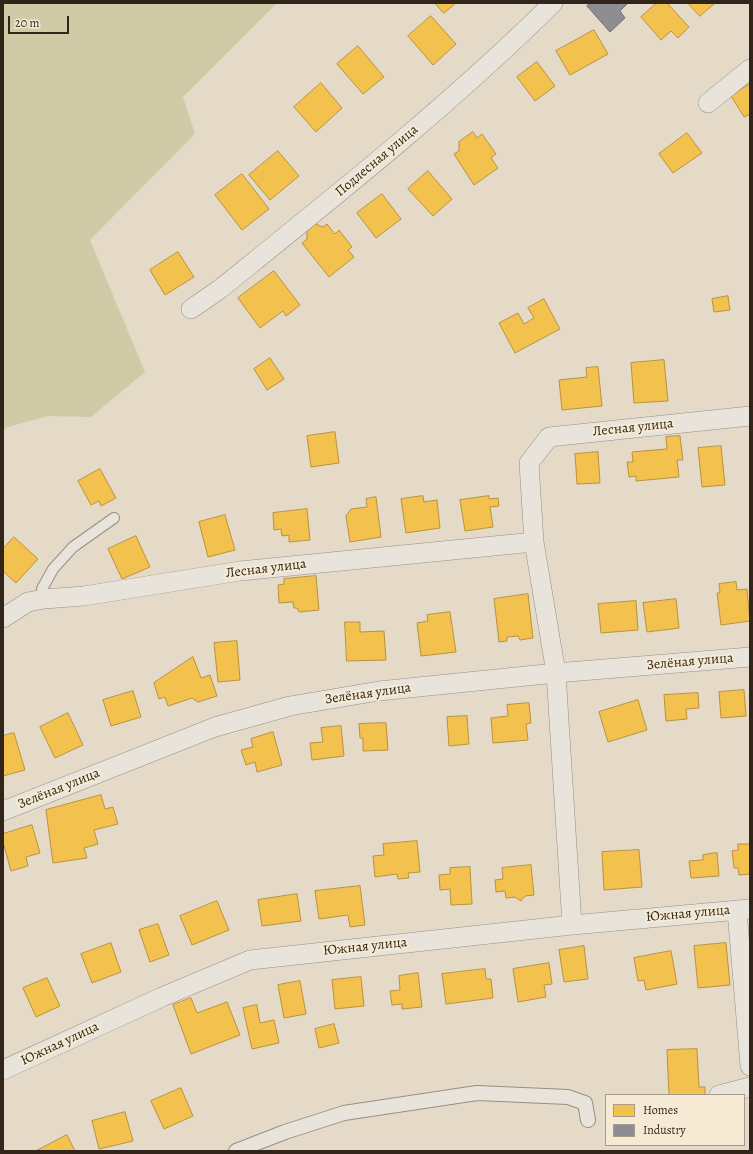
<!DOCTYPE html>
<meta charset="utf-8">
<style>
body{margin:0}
#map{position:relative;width:753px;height:1154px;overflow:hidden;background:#e4dac7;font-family:Alegreya,serif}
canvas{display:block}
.frame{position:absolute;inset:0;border:4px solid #31241a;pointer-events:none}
.legend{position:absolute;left:605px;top:1094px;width:140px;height:52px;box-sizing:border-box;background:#f5ead3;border:1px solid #a79b89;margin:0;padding:5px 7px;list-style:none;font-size:12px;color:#31241a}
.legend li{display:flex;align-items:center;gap:8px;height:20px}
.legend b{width:20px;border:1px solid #a79b89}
.scale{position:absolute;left:8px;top:16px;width:61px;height:18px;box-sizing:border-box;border:2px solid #31241a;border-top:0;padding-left:5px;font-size:12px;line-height:14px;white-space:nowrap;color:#31241a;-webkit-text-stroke:3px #f5ead3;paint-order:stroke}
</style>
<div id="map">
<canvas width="753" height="1154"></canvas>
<div class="frame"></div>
<ul class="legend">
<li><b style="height:11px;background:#f2c14e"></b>Homes</li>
<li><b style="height:11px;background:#8d8d92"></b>Industry</li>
</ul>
<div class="scale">20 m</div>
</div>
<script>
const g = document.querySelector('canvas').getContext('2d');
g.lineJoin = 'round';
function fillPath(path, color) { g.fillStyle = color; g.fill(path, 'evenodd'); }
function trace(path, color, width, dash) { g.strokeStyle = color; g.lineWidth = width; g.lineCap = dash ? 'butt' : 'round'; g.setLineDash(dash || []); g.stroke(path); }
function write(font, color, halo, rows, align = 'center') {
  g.font = font + ' Alegreya,serif'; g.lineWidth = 4; g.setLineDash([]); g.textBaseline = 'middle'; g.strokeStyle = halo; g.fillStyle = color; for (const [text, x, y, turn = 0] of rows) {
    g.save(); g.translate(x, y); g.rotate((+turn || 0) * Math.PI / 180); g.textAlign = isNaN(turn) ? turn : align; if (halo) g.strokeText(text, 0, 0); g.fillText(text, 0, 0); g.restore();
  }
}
fillPath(new Path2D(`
 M 3,3 L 277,3 L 183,97 L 195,134 L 90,240 L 145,372 L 91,417 L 48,416 L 8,427 L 3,431 Z`), '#d0cba7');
const homes = new Path2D(`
 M 435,3 L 456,3 L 444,13 Z
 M 657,3 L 667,3 L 689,27 L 678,38 L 671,31 L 661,40 L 641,17 Z
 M 688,3 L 715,3 L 700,16 Z
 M 431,16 L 456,44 L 433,65 L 408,36 Z
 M 594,30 L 608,54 L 570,75 L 556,51 Z
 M 358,46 L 384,77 L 363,94 L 337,64 Z
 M 537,62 L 555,86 L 535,101 L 517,77 Z
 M 321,83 L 342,108 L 316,132 L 294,107 Z
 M 750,84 L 750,114 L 744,117 L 731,96 Z
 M 473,132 L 477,138 L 482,134 L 496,154 L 491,158 L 498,168 L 474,185 L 454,154 L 459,151 L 459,142 Z
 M 687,133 L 702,153 L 673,173 L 659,154 Z
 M 278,151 L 299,176 L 270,200 L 249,175 Z
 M 428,171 L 452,199 L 433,216 L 408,189 Z
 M 242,174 L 269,209 L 242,230 L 215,195 Z
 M 382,194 L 401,219 L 376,238 L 357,213 Z
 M 316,224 L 323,227 L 327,224 L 335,234 L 339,230 L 352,247 L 348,250 L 354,257 L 329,277 L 302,243 L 307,239 L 307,231 Z
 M 178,252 L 194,277 L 165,295 L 150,270 Z
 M 274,271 L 300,305 L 286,316 L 283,311 L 260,328 L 238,298 Z
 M 728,296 L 730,310 L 714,312 L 712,299 Z
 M 544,299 L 560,329 L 515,353 L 499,323 L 518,313 L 524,324 L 534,318 L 528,308 Z
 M 270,358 L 284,379 L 267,390 L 254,369 Z
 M 664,360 L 668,401 L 634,403 L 631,363 Z
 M 598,367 L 602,406 L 562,410 L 559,380 L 587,377 L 586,368 Z
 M 335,432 L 339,463 L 311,467 L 307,436 Z
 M 680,436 L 683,460 L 677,460 L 679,477 L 636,481 L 636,476 L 629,477 L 627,462 L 633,462 L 632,452 L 667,449 L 666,437 Z
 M 721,446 L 725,485 L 702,487 L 698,448 Z
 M 598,452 L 600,483 L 577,484 L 575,454 Z
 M 100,469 L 116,498 L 101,506 L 99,501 L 91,505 L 78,481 Z
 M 423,496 L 424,502 L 437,500 L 440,528 L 406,533 L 401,499 Z
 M 489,496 L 489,499 L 498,498 L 499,506 L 490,507 L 493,527 L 465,531 L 460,500 Z
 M 376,497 L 381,537 L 350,542 L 346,516 L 351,509 L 367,507 L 366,499 Z
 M 307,509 L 310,540 L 289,542 L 289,535 L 282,536 L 281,529 L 274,530 L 273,513 Z
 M 225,515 L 235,550 L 208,557 L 199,522 Z
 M 136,536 L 150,567 L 122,579 L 108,549 Z
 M 14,537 L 38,559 L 16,583 L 3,571 L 3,549 Z
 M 316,576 L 319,610 L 299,612 L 297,608 L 294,608 L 293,602 L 279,603 L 278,585 L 284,584 L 284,579 Z
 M 736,582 L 737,590 L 747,589 L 750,621 L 721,625 L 717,593 L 720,593 L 719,584 Z
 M 528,594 L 533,638 L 520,640 L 518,636 L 507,637 L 507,641 L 499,642 L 494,599 Z
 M 676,599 L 679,628 L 647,632 L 643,603 Z
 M 636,601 L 638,630 L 601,633 L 598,604 Z
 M 450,612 L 456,652 L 421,656 L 417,623 L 428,621 L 427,615 Z
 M 345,622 L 360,622 L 360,632 L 384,631 L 386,660 L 347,661 Z
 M 237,641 L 240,680 L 218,682 L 214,643 Z
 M 193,657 L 201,678 L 210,675 L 217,696 L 198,702 L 192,698 L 168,706 L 165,697 L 159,699 L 154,683 Z
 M 744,690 L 746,716 L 721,718 L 719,692 Z
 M 133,691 L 141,717 L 111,726 L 103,700 Z
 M 698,693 L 699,708 L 686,709 L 687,719 L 666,721 L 664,695 Z
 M 638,700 L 647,730 L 608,742 L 599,712 Z
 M 529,703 L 531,723 L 526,724 L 528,740 L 493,743 L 491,718 L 508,716 L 507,705 Z
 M 68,713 L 83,745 L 55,758 L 40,727 Z
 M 467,716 L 469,744 L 449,746 L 447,717 Z
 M 386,723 L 388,750 L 363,751 L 363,738 L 360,738 L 359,724 Z
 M 341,726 L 344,756 L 312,760 L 310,743 L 323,742 L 321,728 Z
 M 273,732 L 282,765 L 257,772 L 255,762 L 246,765 L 241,750 L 253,747 L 251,739 Z
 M 14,733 L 25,770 L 3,776 L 3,736 Z
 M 101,795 L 105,809 L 113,807 L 118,824 L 94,830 L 98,844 L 84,848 L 87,858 L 53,863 L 46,810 Z
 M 32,825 L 40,853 L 26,857 L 28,866 L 11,871 L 3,842 L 3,834 Z
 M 417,841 L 420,872 L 408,873 L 409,878 L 398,879 L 397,874 L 375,877 L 373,856 L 384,855 L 383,844 Z
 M 738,844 L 750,844 L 750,874 L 739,875 L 738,868 L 734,868 L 732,851 L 738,850 Z
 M 639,850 L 642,887 L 604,890 L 602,852 Z
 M 717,853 L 719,876 L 691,878 L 689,861 L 703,860 L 703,855 Z
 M 531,865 L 534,895 L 525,896 L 521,901 L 515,897 L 506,898 L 505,891 L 496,892 L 495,880 L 503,879 L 502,868 Z
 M 470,867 L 472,904 L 451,905 L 450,889 L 440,890 L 439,875 L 450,874 L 450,868 Z
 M 360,886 L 365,925 L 350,927 L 348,915 L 319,919 L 315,891 Z
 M 297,894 L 301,921 L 262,926 L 258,900 Z
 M 217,901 L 229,930 L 192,945 L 180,916 Z
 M 158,924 L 169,955 L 150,962 L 139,930 Z
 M 111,943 L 121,972 L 92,983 L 81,954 Z
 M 726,943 L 730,985 L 698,988 L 694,946 Z
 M 584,946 L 588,979 L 564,982 L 559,950 Z
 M 671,951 L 677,984 L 646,990 L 644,980 L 638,981 L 634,958 Z
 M 549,963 L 552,984 L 544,985 L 546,997 L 518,1002 L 513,969 Z
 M 485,969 L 486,979 L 491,979 L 493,998 L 446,1004 L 442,974 Z
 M 418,973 L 422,1007 L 402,1009 L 402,1004 L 392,1005 L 390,991 L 400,990 L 399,976 Z
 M 361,977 L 364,1006 L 335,1009 L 332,980 Z
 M 47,978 L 60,1006 L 36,1017 L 23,988 Z
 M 300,981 L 306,1014 L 284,1018 L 278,985 Z
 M 191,998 L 197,1013 L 227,1002 L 240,1035 L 191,1054 L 173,1005 Z
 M 257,1005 L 260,1023 L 274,1020 L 279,1043 L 252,1049 L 243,1008 Z
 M 334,1024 L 339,1043 L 319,1048 L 315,1029 Z
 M 697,1049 L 699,1087 L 705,1087 L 705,1095 L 669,1095 L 667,1050 Z
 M 181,1088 L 193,1116 L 164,1129 L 151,1101 Z
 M 125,1112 L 133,1141 L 99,1149 L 92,1121 Z
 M 67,1135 L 75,1151 L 36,1151 Z`);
fillPath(homes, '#f2c14e');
trace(homes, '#b8923e', 1);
const industry = new Path2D(`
 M 591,3 L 628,3 L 620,11 L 625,18 L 610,32 L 587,6 Z`);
fillPath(industry, '#8d8d92');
trace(industry, '#716e6e', 1);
const service = new Path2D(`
 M 44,599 L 42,589 L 53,569 L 73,547 L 114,518`);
const pedestrian = new Path2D(`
 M 236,1151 L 285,1132 L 344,1113 L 477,1093 L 568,1097 L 585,1103 L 588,1120`);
const minor = new Path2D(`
 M 708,103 L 750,69
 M 191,309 L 220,289 C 334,197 449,106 553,3
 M 3,618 L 28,602 L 44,599 L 84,596 L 240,571 L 534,542
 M 3,811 L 215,727 L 290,706 L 379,691 L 556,673 L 750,657
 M 737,910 L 750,1066
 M 572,925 L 556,673 L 534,542 L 529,463 L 549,437 L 750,416
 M 3,1070 L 162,997 L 250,960 L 572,925 L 750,909
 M 719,1095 L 750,1087`);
trace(service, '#968f83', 12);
trace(pedestrian, '#968f83', 16);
trace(minor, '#968f83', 20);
trace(service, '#e9e4db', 10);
trace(pedestrian, '#e9e4db', 14);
trace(minor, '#e9e4db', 19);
write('14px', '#31241a', '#f5ead3', [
 ["Подлесная улица",377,161,-40],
 ["Лесная улица",633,428,-6],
 ["Лесная улица",266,569,-7],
 ["Зелёная улица",690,662,-5],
 ["Зелёная улица",368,694,-8],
 ["Зелёная улица",59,789,-22],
 ["Южная улица",688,914,-5],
 ["Южная улица",365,947,-6],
 ["Южная улица",60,1044,-25]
]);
</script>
